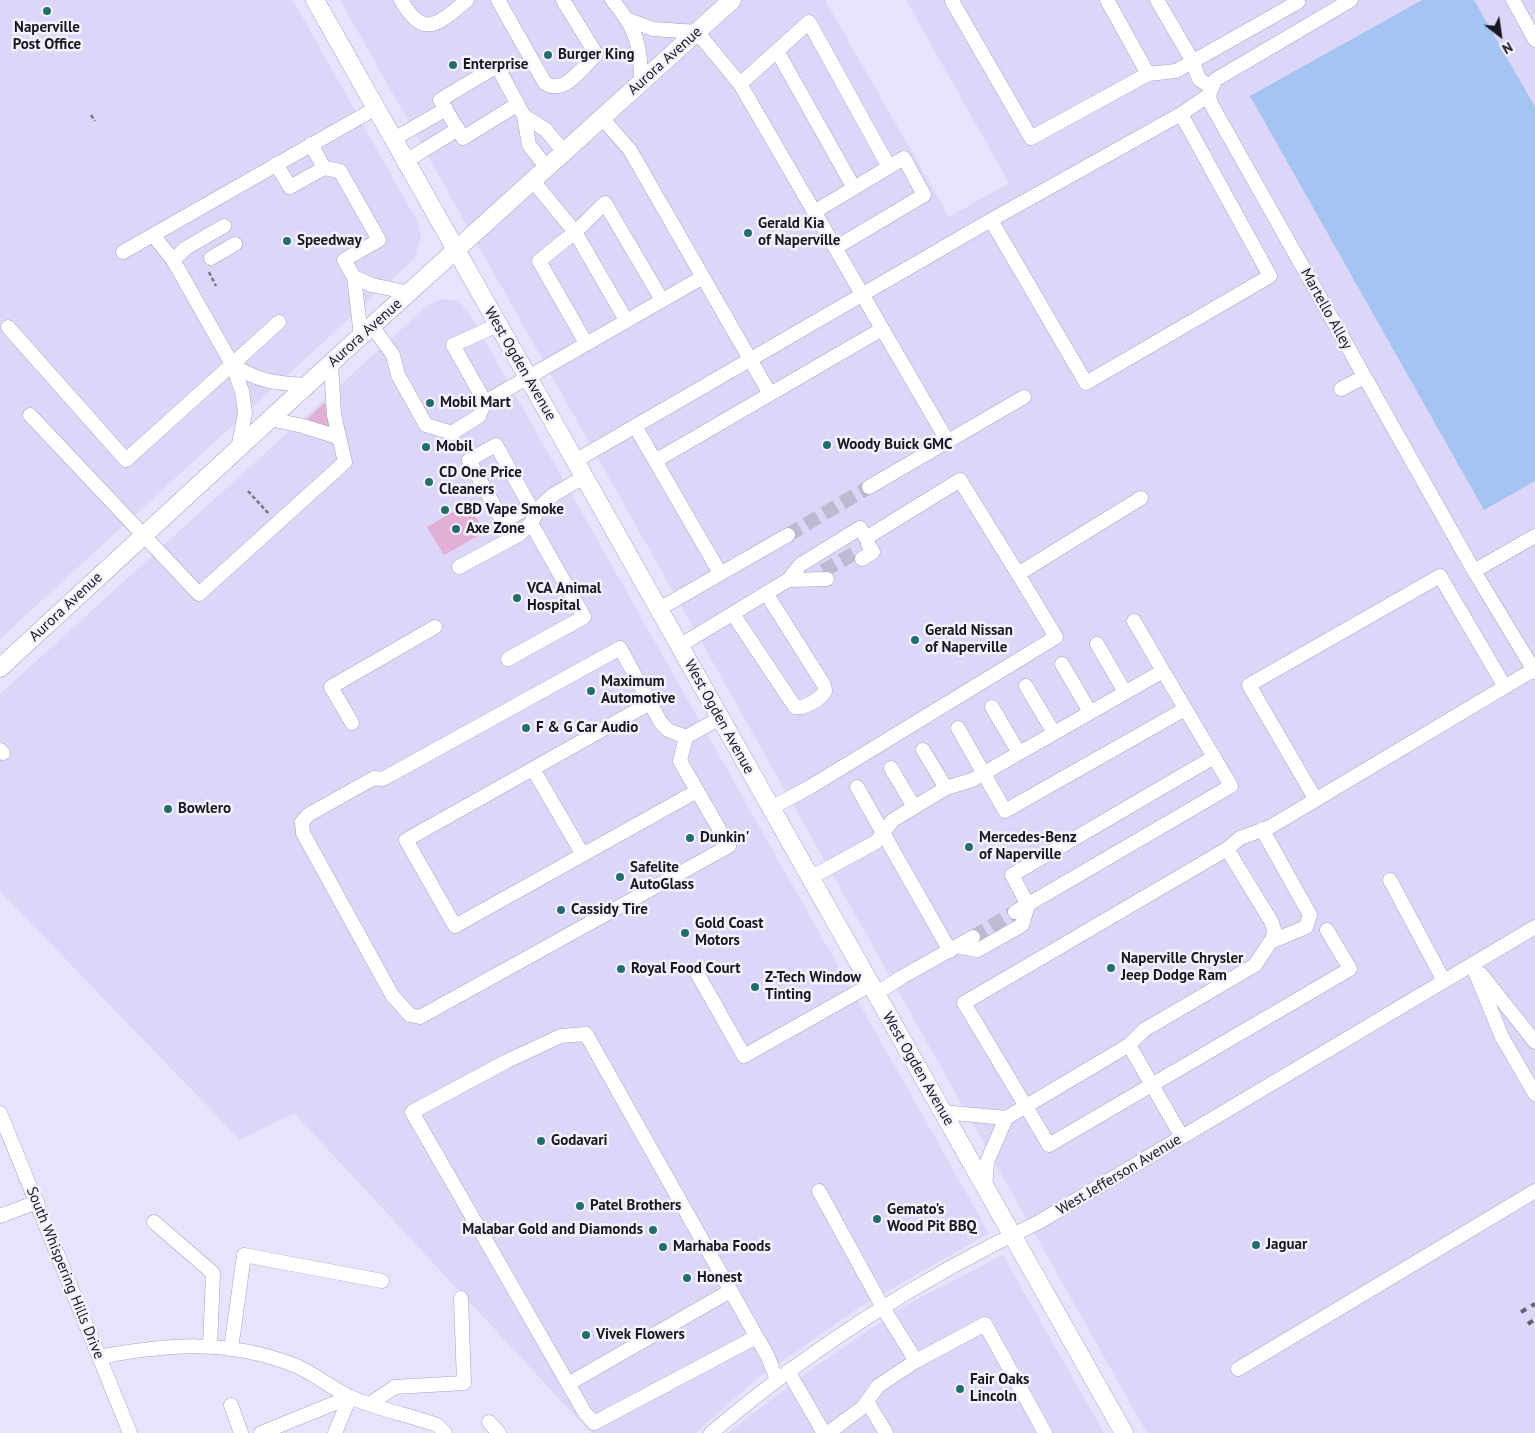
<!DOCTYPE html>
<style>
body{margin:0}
#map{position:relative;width:1535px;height:1433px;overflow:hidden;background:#e8e2fd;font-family:"PT Sans",sans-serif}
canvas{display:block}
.north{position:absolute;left:1475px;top:10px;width:50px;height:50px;-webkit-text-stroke:4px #f4f2fd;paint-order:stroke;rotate:150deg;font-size:14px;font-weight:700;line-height:20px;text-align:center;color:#191720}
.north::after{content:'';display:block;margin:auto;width:18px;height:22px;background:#191720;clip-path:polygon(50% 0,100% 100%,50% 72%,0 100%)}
</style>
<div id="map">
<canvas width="1535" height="1433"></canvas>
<div class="north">N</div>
</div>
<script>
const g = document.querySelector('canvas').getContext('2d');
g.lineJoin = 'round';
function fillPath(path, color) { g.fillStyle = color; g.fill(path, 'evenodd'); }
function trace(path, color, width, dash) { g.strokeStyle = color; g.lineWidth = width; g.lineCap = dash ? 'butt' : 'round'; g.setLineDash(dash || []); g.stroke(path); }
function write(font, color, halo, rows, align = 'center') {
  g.font = font + ' "PT Sans",sans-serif'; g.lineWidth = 5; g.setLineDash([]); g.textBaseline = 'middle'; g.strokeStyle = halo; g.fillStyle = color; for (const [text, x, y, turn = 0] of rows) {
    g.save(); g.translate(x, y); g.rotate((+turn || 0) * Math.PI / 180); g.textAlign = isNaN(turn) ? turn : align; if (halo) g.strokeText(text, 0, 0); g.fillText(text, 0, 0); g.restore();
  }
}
fillPath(new Path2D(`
 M 0,0 L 293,0 L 417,221 L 421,237 L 414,259 L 0,639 Z
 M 340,0 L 825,0 L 949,217 L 1009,183 L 906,0 L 1535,0 L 1535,1433 L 1147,1433 Z
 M 442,299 L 457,301 L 468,311 L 989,1233 L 860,1307 L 754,1381 L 696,1433 L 591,1433 L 294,1113 L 240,1140 L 0,891 L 0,694 L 428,305 Z
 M 1003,1255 L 1104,1433 L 728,1433 L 806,1373 L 904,1306 Z`), '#ded6f8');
fillPath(new Path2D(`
 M 324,403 L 326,405 L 330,428 L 306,420 Z
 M 468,503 L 485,532 L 444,555 L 427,527 Z`), '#e2b0d5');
fillPath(new Path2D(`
 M 1422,0 L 1474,0 L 1535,107 L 1535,481 L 1484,510 L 1250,96 Z`), '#a4c5f1');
trace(new Path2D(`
 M 788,535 L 869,487
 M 823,571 L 858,551
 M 973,937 L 1015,912`), '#bfb9d1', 14, [14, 7]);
const minor = new Path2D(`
 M 401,0 C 424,41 439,23 467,0
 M 498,0 L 545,83 C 564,96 583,67 596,54 L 563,0
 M 612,0 C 636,28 641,45 641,82
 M 953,0 L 952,1 L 1031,138 L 1148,74 L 1176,71 L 1298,2 L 1297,0
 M 1107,0 L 1148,74
 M 1157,0 L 1192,60 L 1199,79 L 1212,88
 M 1351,0 L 1215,80 L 1209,95 L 1211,104 L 1474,571 L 1535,672
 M 1513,0 L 1535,40
 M 629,20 L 653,29 L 697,32 L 740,84 L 948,442
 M 777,51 L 854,188
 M 740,84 L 809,22 L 889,167
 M 518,104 L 463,138 L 440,100 L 497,66 L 524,116 L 529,145 L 547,168
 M 1181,114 L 1270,276 L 1086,383 L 991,220 L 1181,114 L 1209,95
 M 524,116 L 546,130 L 564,152
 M 602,118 L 630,150 L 770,394
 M 394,139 L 446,109
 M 311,144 L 324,168 L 340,171 L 379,240 L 344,260 L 354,277 L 361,336
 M 406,161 L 458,129
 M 276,164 L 290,187 L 324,168
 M 533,181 L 575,232 L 626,320
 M 814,212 L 904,158 L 924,195 L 835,248
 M 153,235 L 173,260 L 232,364 L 242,391 L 245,413 L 238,449
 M 123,252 L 376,108
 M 211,258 L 235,244
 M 173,260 L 186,248 L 224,226
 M 354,277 L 372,285 L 410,293
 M 498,325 L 453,345 L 485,402 L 703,277
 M 372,326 L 393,355 L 398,375 L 426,425 L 452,433 L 479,416 L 485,402
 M 8,327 L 126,460 L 279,322
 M 586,343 L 539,261 L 575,232 L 605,203 L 662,300
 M 232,364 C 258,382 276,383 308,385
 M 1341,389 L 1364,377
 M 30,415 L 199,594 L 345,462 L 334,415 L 331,363
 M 270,419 L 303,426 L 338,437
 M 635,426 L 720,573
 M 575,461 L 991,220
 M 655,461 L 882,329
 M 869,487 L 1024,397
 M 530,506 L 503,522 L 469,460 L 496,445 L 530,506 L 535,515
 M 862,559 L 873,552 L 868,544
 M 459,567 L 520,534 L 531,523 L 539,508 L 553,495 L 584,477
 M 1474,571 L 1535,536
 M 788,580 L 827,579
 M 659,609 L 788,535
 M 733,614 L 795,707 C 804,709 821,699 825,691 L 824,685 L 766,593
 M 1134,621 L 1163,671
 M 1097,644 L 1125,692
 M 679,646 L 788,580 L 800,565 L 860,528 L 866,538 L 960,480 L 1018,574 L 1141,498
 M 508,659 L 584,617 L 531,523
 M 1062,664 L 1090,712
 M 1026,686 L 1054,733
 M 650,703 L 406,840 L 455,926 L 697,791
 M 992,707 L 1019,753
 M 352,723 L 331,687 L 435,627
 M 958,728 L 1005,811 L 1185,709
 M 686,737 L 668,730 L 661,723 L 620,648 L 390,775 L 382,779 L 374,778 L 308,815 L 302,822 L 303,833 L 392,995 L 410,1015 L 420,1017 L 729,846 L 680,761 L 686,737 L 720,718
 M 0,750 L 3,753
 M 923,750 L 946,788
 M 891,768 L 914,807
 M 533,769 L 583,855
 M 857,787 L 950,951
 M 1316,800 L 1249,685 L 1440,576 L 1505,687
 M 771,808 L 810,787 L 1056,637 L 1018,574
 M 1262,829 L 1310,915 L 1306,927 L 1270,942
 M 1227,849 L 1240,838 L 1270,827 L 1533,670
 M 810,878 L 876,842 L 893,820 L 946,788 L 972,780 L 1163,671 L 1231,786 L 1015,912
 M 1390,880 L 1444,981
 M 957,946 L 978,950 L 1022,925 L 1028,905 L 1012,875 L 1214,757
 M 1472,964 L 1502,1037 L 1535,1094
 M 697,973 L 744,1056 L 870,985
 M 1481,974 L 1535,1042
 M 875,994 L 902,977 L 973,937
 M 1129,1045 L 1144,1030 L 1255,965 L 1273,938 L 1274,929 L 1271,921 L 1227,849 L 964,1003 L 1049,1145 L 1350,969 L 1327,930
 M 942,1112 L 1006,1118
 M 0,1113 L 130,1433
 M 985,1189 L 987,1162 L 1006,1118 L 1129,1045 L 1182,1137
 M 819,1191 L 882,1306 L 916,1361 L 878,1386 L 863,1407 L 828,1433
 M 0,1216 L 37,1202
 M 154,1222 L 213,1273 L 210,1346
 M 756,1337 L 594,1423 L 585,1413 L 412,1112 L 507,1061 L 561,1036 L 586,1034 L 768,1357 L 777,1380
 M 231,1349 L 244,1255 L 382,1281
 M 99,1357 C 168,1344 227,1339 294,1365 C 314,1373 331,1388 350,1397 C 377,1409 409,1415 437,1425 L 445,1433
 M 916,1361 L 985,1324 L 1045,1433
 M 1238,1369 L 1535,1191
 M 788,1371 L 824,1433
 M 568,1384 L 730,1291
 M 371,1403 L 395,1387 L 464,1383 L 461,1298
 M 868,1403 L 886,1433
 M 231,1405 L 241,1433
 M 489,1422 L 499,1433
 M 261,1433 L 350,1397
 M 335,1433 L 350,1397
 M 711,1433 C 811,1348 921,1278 1039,1222 L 1535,927`);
const major = new Path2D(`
 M 315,0 L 1124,1433
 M 0,668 L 331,363 L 732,0`);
trace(minor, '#a9a3bd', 15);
trace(major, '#a9a3bd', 19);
trace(new Path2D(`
 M 91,115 L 95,121
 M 209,272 L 216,286
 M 248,491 L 269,514`), '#797586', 2.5, [4, 2.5]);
trace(minor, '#fff', 14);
trace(major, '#fff', 18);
trace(new Path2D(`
 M 1521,1312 L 1535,1304
 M 1528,1324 L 1535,1319`), '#646070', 4, [6, 6]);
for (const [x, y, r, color] of [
 [47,11,5,"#226e6f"],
 [548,55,5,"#226e6f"],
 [453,65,5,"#226e6f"],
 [748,233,5,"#226e6f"],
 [287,241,5,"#226e6f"],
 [430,403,5,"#226e6f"],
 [827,445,5,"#226e6f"],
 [426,447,5,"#226e6f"],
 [429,482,5,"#226e6f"],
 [445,510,5,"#226e6f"],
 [456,529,5,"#226e6f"],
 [517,598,5,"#226e6f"],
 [915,640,5,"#226e6f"],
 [591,691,5,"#226e6f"],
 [526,728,5,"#226e6f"],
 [168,809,5,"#226e6f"],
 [690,838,5,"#226e6f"],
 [969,847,5,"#226e6f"],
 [620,877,5,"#226e6f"],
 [561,910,5,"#226e6f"],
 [685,933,5,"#226e6f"],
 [1111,968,5,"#226e6f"],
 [621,969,5,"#226e6f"],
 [755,987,5,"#226e6f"],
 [541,1141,5,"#226e6f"],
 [580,1206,5,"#226e6f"],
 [877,1219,5,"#226e6f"],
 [653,1230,5,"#226e6f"],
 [1256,1245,5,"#226e6f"],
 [663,1247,5,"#226e6f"],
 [687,1278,5,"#226e6f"],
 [586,1335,5,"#226e6f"],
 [960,1389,5,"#226e6f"]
]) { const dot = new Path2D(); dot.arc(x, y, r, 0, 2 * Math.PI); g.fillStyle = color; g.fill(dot); trace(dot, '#f4f2fd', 2); }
write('bold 15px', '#191720', '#f4f2fd', [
 ["Naperville",47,28,"center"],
 ["Post Office",47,45,"center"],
 ["Burger King",558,55],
 ["Enterprise",463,65],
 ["Gerald Kia",758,224],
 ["of Naperville",758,241],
 ["Speedway",297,241],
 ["Mobil Mart",440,403],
 ["Woody Buick GMC",837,445],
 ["Mobil",436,447],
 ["CD One Price",439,473],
 ["Cleaners",439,490],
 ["CBD Vape Smoke",455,510],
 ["Axe Zone",466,529],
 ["VCA Animal",527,589],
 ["Hospital",527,606],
 ["Gerald Nissan",925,631],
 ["of Naperville",925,648],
 ["Maximum",601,682],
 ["Automotive",601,699],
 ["F & G Car Audio",536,728],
 ["Bowlero",178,809],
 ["Dunkin'",700,838],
 ["Mercedes-Benz",979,838],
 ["of Naperville",979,855],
 ["Safelite",630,868],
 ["AutoGlass",630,885],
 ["Cassidy Tire",571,910],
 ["Gold Coast",695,924],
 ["Motors",695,941],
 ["Naperville Chrysler",1121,959],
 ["Jeep Dodge Ram",1121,976],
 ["Royal Food Court",631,969],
 ["Z-Tech Window",765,978],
 ["Tinting",765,995],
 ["Godavari",551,1141],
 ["Patel Brothers",590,1206],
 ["Gemato's",887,1210],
 ["Wood Pit BBQ",887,1227],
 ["Malabar Gold and Diamonds",643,1230,"right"],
 ["Jaguar",1266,1245],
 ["Marhaba Foods",673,1247],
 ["Honest",697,1278],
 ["Vivek Flowers",596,1335],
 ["Fair Oaks",970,1380],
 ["Lincoln",970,1397]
], 'left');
write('15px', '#191720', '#f4f2fd', [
 ["Aurora Avenue",665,61,-42],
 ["Martello Alley",1326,309,61],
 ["Aurora Avenue",365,333,-42],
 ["West Ogden Avenue",520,364,60],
 ["Aurora Avenue",66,607,-43],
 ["West Ogden Avenue",719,717,61],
 ["West Ogden Avenue",918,1069,60],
 ["West Jefferson Avenue",1119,1175,-31],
 ["South Whispering Hills Drive",65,1273,68]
]);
</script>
